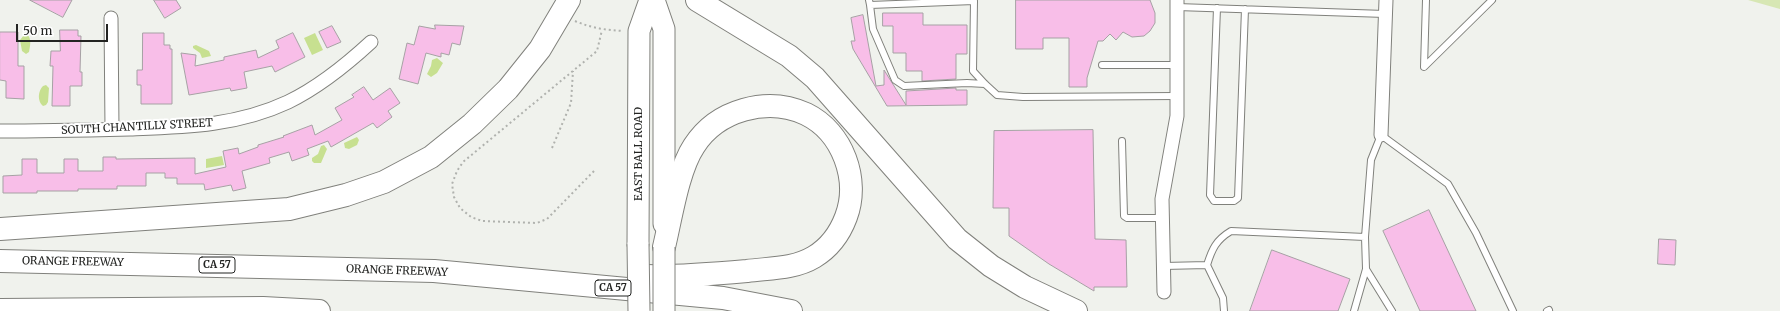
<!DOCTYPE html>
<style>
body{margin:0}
#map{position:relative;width:1780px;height:311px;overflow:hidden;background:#f0f2ed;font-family:Merriweather,serif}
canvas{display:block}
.scale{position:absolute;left:16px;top:24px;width:92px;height:18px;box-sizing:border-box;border:2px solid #232422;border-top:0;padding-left:5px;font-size:12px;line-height:14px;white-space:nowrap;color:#232422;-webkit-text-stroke:3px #fff;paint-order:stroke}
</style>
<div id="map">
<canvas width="1780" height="311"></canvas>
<div class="scale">50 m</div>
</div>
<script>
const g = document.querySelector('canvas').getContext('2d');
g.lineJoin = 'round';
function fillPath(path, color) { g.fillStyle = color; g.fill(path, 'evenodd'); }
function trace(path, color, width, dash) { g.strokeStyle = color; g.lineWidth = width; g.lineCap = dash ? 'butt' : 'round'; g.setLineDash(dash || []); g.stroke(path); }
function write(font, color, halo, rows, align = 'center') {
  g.font = font + ' Merriweather,serif'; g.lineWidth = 4; g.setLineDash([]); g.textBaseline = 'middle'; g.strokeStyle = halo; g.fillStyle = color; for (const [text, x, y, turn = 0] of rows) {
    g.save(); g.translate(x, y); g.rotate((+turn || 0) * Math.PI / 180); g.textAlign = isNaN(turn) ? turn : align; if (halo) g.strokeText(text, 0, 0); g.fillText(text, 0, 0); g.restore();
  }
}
fillPath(new Path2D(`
 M 1748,0 L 1780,0 L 1780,9 Z`), '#d7e7b4');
fillPath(new Path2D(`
 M 315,33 L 323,50 L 312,55 L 304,38 Z
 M 27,34 C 32,39 30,46 29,52 L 26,54 L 22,51 L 20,40 L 24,35 Z
 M 196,45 L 209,51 L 211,56 L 202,58 L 200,53 L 193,48 L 193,46 Z
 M 437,58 L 443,63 L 437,73 L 431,77 L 427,74 L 431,66 L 432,60 Z
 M 46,85 L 49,88 L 48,102 L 46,105 L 43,106 C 37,101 38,91 43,86 Z
 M 357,137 L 359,140 L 357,145 L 349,149 L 345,148 L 344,143 Z
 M 324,145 L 327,149 L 321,163 L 314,163 L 312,161 L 312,158 L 318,154 L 321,146 Z
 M 222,156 L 224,165 L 206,168 L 206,159 Z`), '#c7e090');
const building = new Path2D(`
 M 30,0 L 72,0 L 63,17 Z
 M 154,0 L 176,0 L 181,8 L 165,18 Z
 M 1016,0 L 1150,0 L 1155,13 L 1155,23 L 1150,31 L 1144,36 L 1132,37 L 1123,32 L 1116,40 L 1110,34 L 1103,41 L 1098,41 L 1087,78 L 1087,87 L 1069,87 L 1069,38 L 1043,38 L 1043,49 L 1016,49 Z
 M 883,13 L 923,13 L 923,25 L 967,25 L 967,54 L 956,54 L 956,79 L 922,81 L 922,71 L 906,71 L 906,53 L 893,53 L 893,26 L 883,26 Z
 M 863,15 L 876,86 L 884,85 L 884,70 L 906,105 L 906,91 L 956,88 L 956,90 L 967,90 L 967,105 L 887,106 L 853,49 L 851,41 L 855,41 L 851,18 Z
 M 435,25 L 464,26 L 460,45 L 452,43 L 449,55 L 441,53 L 441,57 L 426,53 L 418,84 L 399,79 L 407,43 L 414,45 L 419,26 L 435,29 Z
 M 332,26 L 341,42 L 327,48 L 319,32 Z
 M 60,30 L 78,30 L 78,36 L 81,36 L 80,72 L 82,72 L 82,86 L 70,86 L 70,106 L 52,106 L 53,66 L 50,66 L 51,51 L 60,51 Z
 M 0,32 L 18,32 L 18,66 L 24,66 L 24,99 L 6,98 L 6,81 L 0,80 Z
 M 143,33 L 164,33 L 164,45 L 170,45 L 170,49 L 172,49 L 172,104 L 141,104 L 141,85 L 137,85 L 137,70 L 142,70 Z
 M 293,33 L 305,57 L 275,72 L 272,66 L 244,72 L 247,88 L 231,91 L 230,88 L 189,95 L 181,53 L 196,55 L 195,66 L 224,60 L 224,57 L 256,50 L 258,58 L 279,48 L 276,41 Z
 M 364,87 L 373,100 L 390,88 L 400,103 L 388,111 L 392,117 L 377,128 L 373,123 L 331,147 L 328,141 L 307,149 L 309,155 L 292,161 L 289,152 L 269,158 L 270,163 L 242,171 L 246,188 L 233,191 L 231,185 L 205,190 L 204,184 L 177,184 L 177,178 L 165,178 L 165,173 L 146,173 L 146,186 L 117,186 L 117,189 L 78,189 L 78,191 L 37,191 L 37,193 L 3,193 L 3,176 L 22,175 L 22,159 L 37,159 L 37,173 L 64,173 L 64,159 L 78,159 L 78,171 L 103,171 L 103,157 L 116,157 L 116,159 L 195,158 L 195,174 L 226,167 L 223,151 L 238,148 L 239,154 L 258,147 L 258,145 L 284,137 L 283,136 L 312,125 L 315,135 L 342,120 L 335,108 L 354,97 L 352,95 Z
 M 1093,130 L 1095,239 L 1126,240 L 1127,287 L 1094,287 L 1094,291 L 1049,264 L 1009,236 L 1009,208 L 993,208 L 994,131 Z
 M 1429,210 L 1476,311 L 1420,311 L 1383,231 Z
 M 1659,239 L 1676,240 L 1675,265 L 1658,264 Z
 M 1272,250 L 1350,279 L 1338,311 L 1250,311 Z`);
fillPath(building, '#f8bee8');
trace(building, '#a6a1a4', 1);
const lane = new Path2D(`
 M 869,0 L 870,5 L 974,1 L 973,71 L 985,84 L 997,95 L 1023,97 L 1178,96
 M 1426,0 L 1424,67 L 1492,0
 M 870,5 L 873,29 L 895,80 L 904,86 L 967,83 L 985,84
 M 1177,7 L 1385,14
 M 1217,8 L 1210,195 L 1214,201 L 1234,201 L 1238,198 L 1245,9
 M 1102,65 L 1178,65
 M 1122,141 L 1124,216 L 1127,218 L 1163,218
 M 1164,266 L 1207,265
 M 1224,311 L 1223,298 L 1207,265 C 1212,249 1216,240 1231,231 L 1365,237
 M 1354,311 L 1366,269
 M 1392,311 L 1366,269 L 1365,237 L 1371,160 L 1381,135 L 1448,184 L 1476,233 L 1513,311
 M 1547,311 L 1549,310`);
const street = new Path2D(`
 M 111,18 L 112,129
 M 0,131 C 43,131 87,130 130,129 C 185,127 237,126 288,102 C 319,87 345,66 371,42
 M 1381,135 L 1386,0
 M 1164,292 L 1162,199 L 1177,116 L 1177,0`);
const primary = new Path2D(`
 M 654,0 L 664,29 L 664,224
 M 638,244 L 639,31 L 650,0`);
const highway = new Path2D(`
 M 697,0 L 789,56 L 815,78 L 957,239 L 991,266 L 1025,287 L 1076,311
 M 0,229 L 289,209 L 346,195 L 384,182 L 431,157 L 472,124 L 508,89 L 540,49 L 569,0
 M 0,261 L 434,271 L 723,298 L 791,311
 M 645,276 C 679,277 713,274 747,271 C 770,268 794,269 814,257 C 829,248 840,233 846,217 C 860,180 843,132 806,114 C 767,96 717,110 694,146 C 678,170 671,218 664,247
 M 0,310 L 263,308 L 319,311`);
trace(lane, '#80817c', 8);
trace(street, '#80817c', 15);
trace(primary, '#80817c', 23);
trace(highway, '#80817c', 24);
trace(new Path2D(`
 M 575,21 C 591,28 606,30 623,31
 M 552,148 L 571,103 L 573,71
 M 594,171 L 547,219 L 537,223 L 482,221 L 471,217 L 460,208 L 454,197 L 452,184 L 457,171 L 463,162 L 597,51 L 602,30`), '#b0b2ae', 2, [2, 3]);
trace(lane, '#fff', 6);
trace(street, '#fff', 13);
trace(primary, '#fff', 21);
trace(highway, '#fff', 22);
const primaryBridge = new Path2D(`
 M 638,244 L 639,311
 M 664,247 L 664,311`);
trace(primaryBridge, '#80817c', 23, []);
trace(primaryBridge, '#fff', 21);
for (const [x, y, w] of [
 [217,265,36],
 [613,288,36]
]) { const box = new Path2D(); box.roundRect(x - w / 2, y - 8, w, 16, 3); g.fillStyle = '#fff'; g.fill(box); trace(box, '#232422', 1); }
write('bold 10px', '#232422', null, [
 ["CA 57",217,265],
 ["CA 57",613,288]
]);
write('11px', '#232422', '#fff', [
 ["SOUTH CHANTILLY STREET",137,127,-3],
 ["EAST BALL ROAD",639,154,-90],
 ["ORANGE FREEWAY",73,262,1],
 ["ORANGE FREEWAY",397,271,2]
]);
</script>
